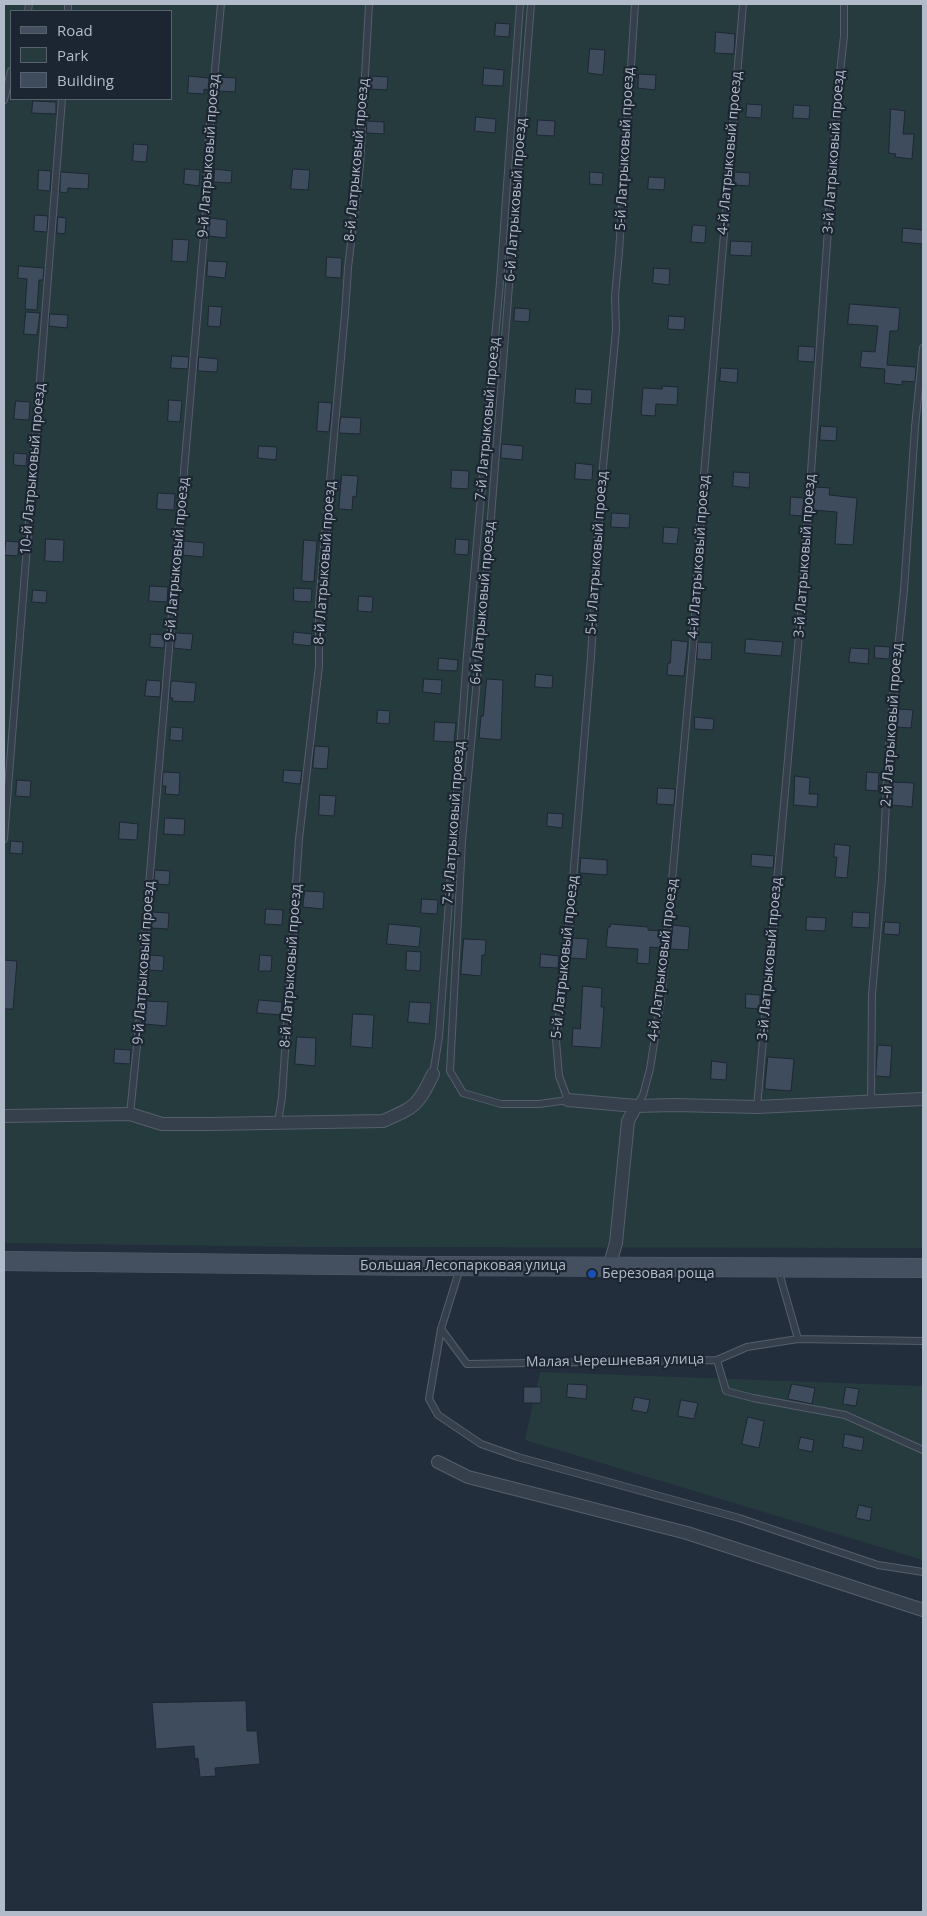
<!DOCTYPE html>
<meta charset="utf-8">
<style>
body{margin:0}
#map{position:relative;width:927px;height:1916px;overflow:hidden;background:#232e3d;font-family:"Open Sans",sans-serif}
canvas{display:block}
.frame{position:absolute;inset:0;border:5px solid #b2bbc9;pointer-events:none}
.legend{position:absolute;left:10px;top:10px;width:162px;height:90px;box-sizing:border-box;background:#1c2532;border:1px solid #58616e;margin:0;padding:6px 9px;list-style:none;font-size:15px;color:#b2bbc9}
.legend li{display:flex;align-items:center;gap:10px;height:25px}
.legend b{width:25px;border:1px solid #58616e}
</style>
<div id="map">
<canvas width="927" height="1916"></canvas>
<div class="frame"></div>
<ul class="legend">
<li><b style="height:6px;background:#444f60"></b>Road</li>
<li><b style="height:14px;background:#253b3e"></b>Park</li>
<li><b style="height:14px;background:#3e4c5d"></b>Building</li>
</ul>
</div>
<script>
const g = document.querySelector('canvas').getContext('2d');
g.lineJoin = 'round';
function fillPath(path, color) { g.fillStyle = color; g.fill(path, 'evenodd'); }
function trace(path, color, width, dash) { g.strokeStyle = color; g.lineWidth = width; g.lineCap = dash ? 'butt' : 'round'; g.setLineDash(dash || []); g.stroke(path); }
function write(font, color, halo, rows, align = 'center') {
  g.font = font + ' "Open Sans",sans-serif'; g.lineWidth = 4.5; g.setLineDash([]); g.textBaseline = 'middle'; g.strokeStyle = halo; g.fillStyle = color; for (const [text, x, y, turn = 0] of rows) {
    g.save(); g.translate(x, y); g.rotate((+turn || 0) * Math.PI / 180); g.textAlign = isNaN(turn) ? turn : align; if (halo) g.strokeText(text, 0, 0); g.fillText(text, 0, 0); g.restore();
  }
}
fillPath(new Path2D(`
 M 4,4 L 923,4 L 923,1248 L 305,1247 L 4,1243 ZM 11,11 L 171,11 L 171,99 L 11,99 Z
 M 540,1372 L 923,1386 L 923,1560 L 525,1440 Z`), '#253b3e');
const building = new Path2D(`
 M 496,23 L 510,24 L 509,37 L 495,36 Z
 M 716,32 L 735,34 L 734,54 L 715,53 Z
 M 590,49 L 605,50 L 603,75 L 588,73 Z
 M 484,68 L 504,70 L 503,86 L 483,85 Z
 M 639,74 L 656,75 L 655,90 L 638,88 Z
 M 189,76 L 209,78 L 208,90 L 204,89 L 204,94 L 188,93 Z
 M 370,76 L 388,77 L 387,90 L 370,89 Z
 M 220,77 L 236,78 L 235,92 L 218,91 Z
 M 33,101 L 56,102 L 56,114 L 32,113 Z
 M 747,104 L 762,105 L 761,118 L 746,117 Z
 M 794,105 L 810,106 L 809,119 L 793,118 Z
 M 891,109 L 905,111 L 903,134 L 914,134 L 912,159 L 895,157 L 896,154 L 889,153 Z
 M 476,117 L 496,119 L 495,133 L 475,131 Z
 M 538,120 L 555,121 L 554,136 L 537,135 Z
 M 367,121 L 384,122 L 384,134 L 367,133 Z
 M 134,144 L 148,145 L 146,162 L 133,161 Z
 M 185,169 L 200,170 L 199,186 L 184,184 Z
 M 215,169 L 232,171 L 231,183 L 214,182 Z
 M 293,169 L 310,170 L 308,190 L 291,189 Z
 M 39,170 L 51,171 L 50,191 L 38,190 Z
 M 61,172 L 89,174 L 88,189 L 68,188 L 67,193 L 60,192 Z
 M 590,172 L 603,173 L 602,185 L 590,184 Z
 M 735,172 L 750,173 L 749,186 L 734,185 Z
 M 649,177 L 665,178 L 664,190 L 648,189 Z
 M 35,215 L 48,216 L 47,232 L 34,231 Z
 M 58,217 L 66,218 L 65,234 L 57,233 Z
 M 210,218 L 227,220 L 226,238 L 209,236 Z
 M 693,225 L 706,226 L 705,243 L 691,242 Z
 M 903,228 L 923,230 L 923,244 L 902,242 Z
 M 173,239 L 189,240 L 187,262 L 172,261 Z
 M 731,241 L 752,242 L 751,256 L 730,255 Z
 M 327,257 L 342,258 L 341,278 L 326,277 Z
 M 208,261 L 227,262 L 225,278 L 207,276 Z
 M 19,266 L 44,268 L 43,280 L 39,280 L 37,310 L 25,309 L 27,279 L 18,278 Z
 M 654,268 L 670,269 L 669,285 L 653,283 Z
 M 850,304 L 900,308 L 898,331 L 890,331 L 887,365 L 916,367 L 915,382 L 902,381 L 902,385 L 884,383 L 885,369 L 860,367 L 862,351 L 875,352 L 878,326 L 848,324 Z
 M 209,306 L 222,307 L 220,327 L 208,326 Z
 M 515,308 L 530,309 L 529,322 L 514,321 Z
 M 26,312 L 40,313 L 37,335 L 24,334 Z
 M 50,314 L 68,315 L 67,328 L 49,326 Z
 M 669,316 L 685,317 L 684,330 L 668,329 Z
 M 799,346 L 815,347 L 814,362 L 798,361 Z
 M 172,356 L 189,357 L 188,369 L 171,368 Z
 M 199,357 L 218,359 L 217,372 L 198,371 Z
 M 721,368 L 738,369 L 737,383 L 720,381 Z
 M 662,386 L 678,387 L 677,405 L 656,404 L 655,416 L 641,415 L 643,388 L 662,389 Z
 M 576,389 L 592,390 L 591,404 L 575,403 Z
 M 169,400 L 182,401 L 180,422 L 168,421 Z
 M 16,401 L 30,402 L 29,420 L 14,419 Z
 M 319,402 L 332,403 L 329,432 L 317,431 Z
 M 341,417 L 361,418 L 360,434 L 339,433 Z
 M 821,426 L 837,427 L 836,441 L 820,440 Z
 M 502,444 L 523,446 L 522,460 L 501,458 Z
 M 259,446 L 277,447 L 276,460 L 258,458 Z
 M 14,453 L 27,454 L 26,466 L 14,465 Z
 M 576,463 L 593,465 L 592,480 L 575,479 Z
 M 452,470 L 469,471 L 468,489 L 451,488 Z
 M 734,472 L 750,473 L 749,488 L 733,486 Z
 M 342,475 L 358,476 L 356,497 L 353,496 L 352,510 L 339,509 Z
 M 815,487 L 830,488 L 829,495 L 857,498 L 853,545 L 835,544 L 837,512 L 813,510 Z
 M 158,493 L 175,494 L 174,510 L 157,509 Z
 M 791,497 L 804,498 L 802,516 L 790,515 Z
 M 612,513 L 630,514 L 629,528 L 611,527 Z
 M 664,527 L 679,528 L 677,544 L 663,543 Z
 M 46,539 L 64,540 L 63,562 L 45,561 Z
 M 456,539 L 469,540 L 468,555 L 455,554 Z
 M 304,540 L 317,541 L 314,582 L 302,581 Z
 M 6,541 L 19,542 L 18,556 L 5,555 Z
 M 183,541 L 204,543 L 203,557 L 182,555 Z
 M 150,586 L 168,587 L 167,602 L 149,601 Z
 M 294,588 L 312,589 L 311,602 L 294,601 Z
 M 33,590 L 47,591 L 46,603 L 32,602 Z
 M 359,596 L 373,597 L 372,612 L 358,611 Z
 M 294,632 L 312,634 L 311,646 L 293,644 Z
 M 176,633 L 193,634 L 191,650 L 174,648 Z
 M 151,634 L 165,635 L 164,648 L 150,647 Z
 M 746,639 L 783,642 L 781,656 L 745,653 Z
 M 672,640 L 688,642 L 684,676 L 667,675 L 668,663 L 670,663 Z
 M 698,642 L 712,643 L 711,660 L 697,659 Z
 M 875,646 L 890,647 L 889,659 L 875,658 Z
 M 851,648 L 869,649 L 868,664 L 849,662 Z
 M 439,658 L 458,660 L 457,671 L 438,670 Z
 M 536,674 L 553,676 L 552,688 L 535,687 Z
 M 424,679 L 442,680 L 441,694 L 423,692 Z
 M 487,679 L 503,680 L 501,740 L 479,738 L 481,716 L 483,716 Z
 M 147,680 L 161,681 L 160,697 L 145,696 Z
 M 174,681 L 196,683 L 194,702 L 172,701 L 173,698 L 170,698 L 171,682 Z
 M 898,709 L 913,710 L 911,728 L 897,727 Z
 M 378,710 L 390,711 L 389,724 L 377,723 Z
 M 695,717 L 714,719 L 713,730 L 695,729 Z
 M 435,722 L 456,723 L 454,742 L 434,741 Z
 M 171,727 L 183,728 L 182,741 L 170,740 Z
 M 315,746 L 329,747 L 327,769 L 313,768 Z
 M 284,770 L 302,771 L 300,784 L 283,782 Z
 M 166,772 L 180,773 L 179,795 L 165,794 L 166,786 L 162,786 L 163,773 Z
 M 867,772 L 879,773 L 878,791 L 866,790 Z
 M 795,776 L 810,778 L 809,794 L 818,794 L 817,807 L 794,805 Z
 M 17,780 L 31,781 L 30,797 L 16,796 Z
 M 893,782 L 914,783 L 912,807 L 892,805 Z
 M 658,788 L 675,789 L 674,805 L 657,804 Z
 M 320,795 L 336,796 L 334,816 L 319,815 Z
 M 548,813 L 563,814 L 562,828 L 547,826 Z
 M 165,818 L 185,819 L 184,835 L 164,834 Z
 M 120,822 L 138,824 L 137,840 L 119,839 Z
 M 11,841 L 23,842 L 22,854 L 10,853 Z
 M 835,844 L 850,846 L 847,878 L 835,877 L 837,857 L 834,857 Z
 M 752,854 L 774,856 L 773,868 L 751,866 Z
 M 581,858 L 607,860 L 607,875 L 580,873 Z
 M 155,870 L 170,871 L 169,885 L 154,884 Z
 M 305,891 L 324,892 L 323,909 L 303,907 Z
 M 422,899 L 438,900 L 437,914 L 421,913 Z
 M 266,909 L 283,910 L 282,925 L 265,924 Z
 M 152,912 L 169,913 L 168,929 L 151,928 Z
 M 853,912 L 870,913 L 869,928 L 852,927 Z
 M 807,917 L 826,918 L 825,931 L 806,930 Z
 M 885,922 L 900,923 L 899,935 L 884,934 Z
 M 389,924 L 421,927 L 419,947 L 387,944 Z
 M 611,924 L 648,927 L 648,930 L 662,931 L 661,948 L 650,947 L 649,964 L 637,963 L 638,949 L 606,947 L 608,927 L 610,927 Z
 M 673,925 L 690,927 L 688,950 L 671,949 Z
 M 573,938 L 588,939 L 586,959 L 571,958 Z
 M 464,939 L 486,940 L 485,955 L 482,955 L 481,976 L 461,974 Z
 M 407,951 L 421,952 L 420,971 L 406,970 Z
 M 541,954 L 559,956 L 558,968 L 540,967 Z
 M 149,955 L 164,956 L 163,971 L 148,970 Z
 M 260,955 L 272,956 L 271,971 L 259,971 Z
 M 4,960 L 17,961 L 13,1009 L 4,1009 Z
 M 583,986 L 602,988 L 601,1007 L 604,1007 L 601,1048 L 572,1046 L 573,1028 L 580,1029 Z
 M 746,994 L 760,995 L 760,1009 L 746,1008 Z
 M 259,1000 L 282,1002 L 281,1015 L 257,1013 Z
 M 146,1001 L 168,1002 L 166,1026 L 145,1024 Z
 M 410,1002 L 431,1003 L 429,1024 L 408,1022 Z
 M 353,1014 L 374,1015 L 372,1048 L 351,1046 Z
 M 297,1037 L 316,1038 L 315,1066 L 295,1064 Z
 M 878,1045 L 892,1046 L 890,1077 L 876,1076 Z
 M 115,1049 L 131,1050 L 130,1064 L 114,1063 Z
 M 768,1057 L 794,1059 L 791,1091 L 765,1089 Z
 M 712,1061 L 727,1063 L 726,1080 L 711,1079 Z
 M 568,1384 L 587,1385 L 586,1399 L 567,1397 Z
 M 792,1384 L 815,1388 L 812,1404 L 788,1399 Z
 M 524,1387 L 541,1387 L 541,1403 L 524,1403 Z
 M 846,1387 L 859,1389 L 856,1406 L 843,1404 Z
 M 635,1397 L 650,1400 L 647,1413 L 632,1410 Z
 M 681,1400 L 698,1403 L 694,1419 L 678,1416 Z
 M 748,1417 L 764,1421 L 759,1448 L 742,1444 Z
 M 845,1434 L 864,1438 L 862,1451 L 843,1447 Z
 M 801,1437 L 814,1440 L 812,1452 L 798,1449 Z
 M 859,1505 L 872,1508 L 870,1521 L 856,1518 Z
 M 246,1701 L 247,1731 L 257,1731 L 260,1764 L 215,1768 L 216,1776 L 200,1777 L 198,1758 L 195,1759 L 194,1746 L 156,1749 L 152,1703 Z`);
fillPath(building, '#3e4c5d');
trace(building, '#1e2734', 1);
const lane = new Path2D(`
 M 531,4 L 486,581 L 462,842 L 450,1071 L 463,1093 L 501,1104 L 539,1104 L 568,1100 L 559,1076 L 556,1040 L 568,941 L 591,657 L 600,498 L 616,330 L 615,296 L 619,252 L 635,4
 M 28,11 L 29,4
 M 68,11 L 68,4
 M 4,100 L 11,71
 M 4,839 L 62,99
 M 433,1074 L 439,1037 L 467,655 L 500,282 L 520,4
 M 871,1102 L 872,995 L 882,878 L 890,728 L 904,590 L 915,427 L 923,348
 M 637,1105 L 643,1095 L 650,1069 L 662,992 L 693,647 L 701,511 L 743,4
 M 757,1107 L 802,601 L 837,100 L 844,36 L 844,4
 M 130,1114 L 141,1006 L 147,908 L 206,212 L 209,134 L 221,4
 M 278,1122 L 282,1097 L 299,839 L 319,666 L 319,604 L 345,313 L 348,268 L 360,165 L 369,4
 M 460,1268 L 441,1329 L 429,1399 L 438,1415 L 481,1444 L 518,1457 L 739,1518 L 878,1565 L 923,1572
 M 778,1269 L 798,1339
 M 441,1329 L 467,1364 L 717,1360 L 747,1347 L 798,1339 L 923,1341
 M 717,1360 L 726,1391 L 753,1398 L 845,1415 L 923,1450`);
const street = new Path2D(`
 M 568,1100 L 636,1106 L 674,1105 L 757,1107 L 923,1099
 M 4,1116 L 130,1114 L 162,1124 L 209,1124 L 383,1121 C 415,1107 418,1106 433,1074
 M 609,1267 L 616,1243 L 628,1121 L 636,1106
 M 438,1462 L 468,1477 L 687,1533 L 923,1610`);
const secondary = new Path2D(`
 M 4,1261 L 423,1266 L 923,1268`);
trace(lane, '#555e6b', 8);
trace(street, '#555e6b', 14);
trace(secondary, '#555e6b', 20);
trace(lane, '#36404d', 6);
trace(street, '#36404d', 12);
trace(secondary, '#444f60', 19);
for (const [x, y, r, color] of [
 [592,1274,5,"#1a4fb4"]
]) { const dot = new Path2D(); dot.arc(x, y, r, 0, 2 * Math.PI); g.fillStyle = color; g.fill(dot); trace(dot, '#1c2532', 2); }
write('14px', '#b2bbc9', '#1c2532', [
 ["5-й Латрыковый проезд",625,149,-87],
 ["3-й Латрыковый проезд",834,152,-86],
 ["4-й Латрыковый проезд",730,153,-85],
 ["9-й Латрыковый проезд",209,156,-86],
 ["8-й Латрыковый проезд",357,160,-85],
 ["6-й Латрыковый проезд",516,200,-86],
 ["7-й Латрыковый проезд",488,419,-85],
 ["10-й Латрыковый проезд",33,469,-85],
 ["5-й Латрыковый проезд",597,553,-86],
 ["3-й Латрыковый проезд",805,556,-86],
 ["4-й Латрыковый проезд",699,557,-86],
 ["9-й Латрыковый проезд",177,559,-85],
 ["8-й Латрыковый проезд",325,563,-86],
 ["6-й Латрыковый проезд",483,603,-85],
 ["2-й Латрыковый проезд",892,725,-86],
 ["7-й Латрыковый проезд",454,823,-86],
 ["5-й Латрыковый проезд",565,957,-84],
 ["3-й Латрыковый проезд",770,959,-85],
 ["4-й Латрыковый проезд",663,960,-83],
 ["9-й Латрыковый проезд",144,963,-86],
 ["8-й Латрыковый проезд",291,966,-86],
 ["Большая Лесопарковая улица",463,1266],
 ["Малая Черешневая улица",615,1361,-1]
]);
write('14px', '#b2bbc9', '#1c2532', [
 ["Березовая роща",602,1274]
], 'left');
</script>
